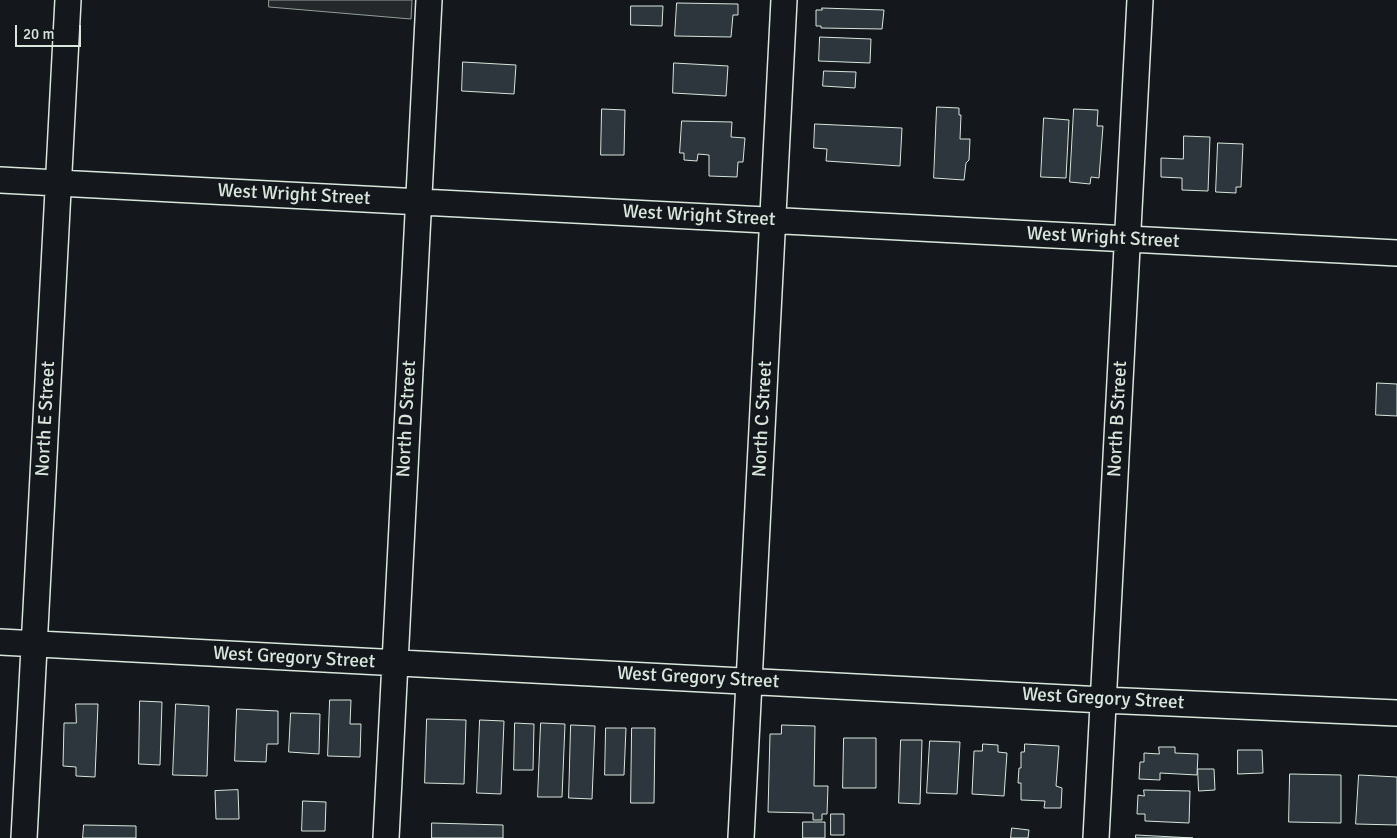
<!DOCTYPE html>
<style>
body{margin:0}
#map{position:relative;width:1397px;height:838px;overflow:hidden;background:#14181c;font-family:Signika,sans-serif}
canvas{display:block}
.scale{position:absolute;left:15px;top:25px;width:66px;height:22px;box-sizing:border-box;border:2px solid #d8e6dc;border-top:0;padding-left:6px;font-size:15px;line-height:18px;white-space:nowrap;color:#d8e6dc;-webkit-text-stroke:4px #14181c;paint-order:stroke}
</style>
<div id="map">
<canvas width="1397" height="838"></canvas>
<div class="scale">20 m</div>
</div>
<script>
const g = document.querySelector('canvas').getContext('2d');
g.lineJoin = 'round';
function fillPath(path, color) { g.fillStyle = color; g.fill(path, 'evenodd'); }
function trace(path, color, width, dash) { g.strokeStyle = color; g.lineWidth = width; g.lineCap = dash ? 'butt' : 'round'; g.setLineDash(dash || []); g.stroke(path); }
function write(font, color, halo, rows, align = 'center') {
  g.font = font + ' Signika,sans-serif'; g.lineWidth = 4; g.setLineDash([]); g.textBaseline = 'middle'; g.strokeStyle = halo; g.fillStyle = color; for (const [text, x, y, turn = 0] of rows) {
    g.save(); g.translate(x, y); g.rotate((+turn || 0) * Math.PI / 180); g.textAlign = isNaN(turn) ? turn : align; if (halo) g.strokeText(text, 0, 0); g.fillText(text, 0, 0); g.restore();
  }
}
const parking = new Path2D(`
 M 269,0 L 412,0 L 411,19 L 269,7 Z`);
fillPath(parking, '#24282b');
trace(parking, '#939e99', 1);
const building = new Path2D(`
 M 677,3 L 738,4 L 738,15 L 733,15 L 731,37 L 675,36 Z
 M 631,6 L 663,6 L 662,26 L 631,25 Z
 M 822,8 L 884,10 L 882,29 L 821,28 L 821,26 L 816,26 L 816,10 L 822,10 Z
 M 820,37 L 871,39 L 870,63 L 819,61 Z
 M 463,62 L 516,65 L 514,94 L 462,91 Z
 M 674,63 L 728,66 L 726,96 L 673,93 Z
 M 824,71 L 856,72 L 855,88 L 823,86 Z
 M 937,107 L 959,108 L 959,115 L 961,115 L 960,139 L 970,139 L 969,160 L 966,163 L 964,180 L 934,178 Z
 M 602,109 L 625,110 L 624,155 L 601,155 Z
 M 1074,109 L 1098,110 L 1097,126 L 1103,126 L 1099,178 L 1091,177 L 1090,184 L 1070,182 Z
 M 1044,118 L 1069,120 L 1066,178 L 1041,177 Z
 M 682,121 L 732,122 L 731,137 L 745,138 L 743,162 L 738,162 L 737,177 L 709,176 L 709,155 L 698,154 L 697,161 L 684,160 L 684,153 L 680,153 Z
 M 815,124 L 902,128 L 900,166 L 826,161 L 827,149 L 814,148 Z
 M 1184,136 L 1210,137 L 1208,191 L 1182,190 L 1182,178 L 1161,177 L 1161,158 L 1183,159 Z
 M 1218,143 L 1243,144 L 1241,187 L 1236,187 L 1236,193 L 1216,192 Z
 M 1377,383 L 1397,384 L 1397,416 L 1376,415 Z
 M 330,700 L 351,700 L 350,724 L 361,724 L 360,757 L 328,756 Z
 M 140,701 L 162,702 L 160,765 L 139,764 Z
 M 76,704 L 98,704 L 95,777 L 76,776 L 76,767 L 63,766 L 64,723 L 76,723 Z
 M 176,704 L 209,706 L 207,776 L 173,775 Z
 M 237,709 L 278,711 L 278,744 L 267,744 L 266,762 L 235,761 Z
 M 291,713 L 320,714 L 319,754 L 289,752 Z
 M 427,719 L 466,720 L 464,784 L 425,783 Z
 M 480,720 L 504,721 L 501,794 L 477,793 Z
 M 515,723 L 534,724 L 533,770 L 514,770 Z
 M 541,723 L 565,724 L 562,797 L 538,797 Z
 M 571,725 L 595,726 L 592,799 L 569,798 Z
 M 782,725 L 815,726 L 814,786 L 828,786 L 827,814 L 822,814 L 822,820 L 813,820 L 813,813 L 768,812 L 770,734 L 781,734 Z
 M 606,728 L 626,728 L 624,775 L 605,775 Z
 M 632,728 L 655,728 L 654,803 L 631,803 Z
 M 844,738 L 876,738 L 876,788 L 843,788 Z
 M 901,740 L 922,740 L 920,804 L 899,803 Z
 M 930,741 L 960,742 L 957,794 L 927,793 Z
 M 983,744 L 998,745 L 998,752 L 1007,753 L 1004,796 L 972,794 L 974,751 L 982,751 Z
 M 1025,744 L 1059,746 L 1056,786 L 1062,788 L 1061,808 L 1044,808 L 1045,801 L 1021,800 L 1021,783 L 1018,783 L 1019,768 L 1021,768 L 1021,752 L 1024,752 Z
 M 1159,747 L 1175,747 L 1175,753 L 1198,754 L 1197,775 L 1160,773 L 1160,780 L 1139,779 L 1140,762 L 1144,762 L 1144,753 L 1159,754 Z
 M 1238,750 L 1262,750 L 1263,773 L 1238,774 Z
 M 1198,769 L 1214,769 L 1215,790 L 1199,791 Z
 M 1290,774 L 1341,775 L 1341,823 L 1289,822 Z
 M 1359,775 L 1397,777 L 1397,825 L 1356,824 Z
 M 238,790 L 239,819 L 216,819 L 215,791 Z
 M 1144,790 L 1190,791 L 1189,823 L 1145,821 L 1145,814 L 1137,814 L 1138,795 L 1144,796 Z
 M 303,801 L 326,802 L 325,831 L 302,831 Z
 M 831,814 L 844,814 L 844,835 L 831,835 Z
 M 803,822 L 825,822 L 825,838 L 803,838 Z
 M 432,823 L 503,825 L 503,838 L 432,838 Z
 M 84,825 L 136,826 L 136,838 L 83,838 Z
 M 1012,828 L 1029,830 L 1028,838 L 1011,838 Z
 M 1136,835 L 1193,838 L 1136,838 Z`);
fillPath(building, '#2c363c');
trace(building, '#d8e6dc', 1);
const minor = new Path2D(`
 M 0,180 L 1397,253
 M 0,642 L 1103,700 L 1397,713
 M 24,838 L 68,0
 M 386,838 L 429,0
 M 741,838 L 784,0
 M 1096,838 L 1140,0`);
trace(minor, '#d8e6dc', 28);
trace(minor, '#14181c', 25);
write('19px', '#d8e6dc', '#14181c', [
 ["West Wright Street",294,195,3],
 ["West Wright Street",699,216,3],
 ["West Wright Street",1103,238,3],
 ["North E Street",46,419,-87],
 ["North D Street",407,419,-87],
 ["North C Street",763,419,-87],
 ["North B Street",1118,419,-87],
 ["West Gregory Street",294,658,3],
 ["West Gregory Street",698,678,3],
 ["West Gregory Street",1103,699,3]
]);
</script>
